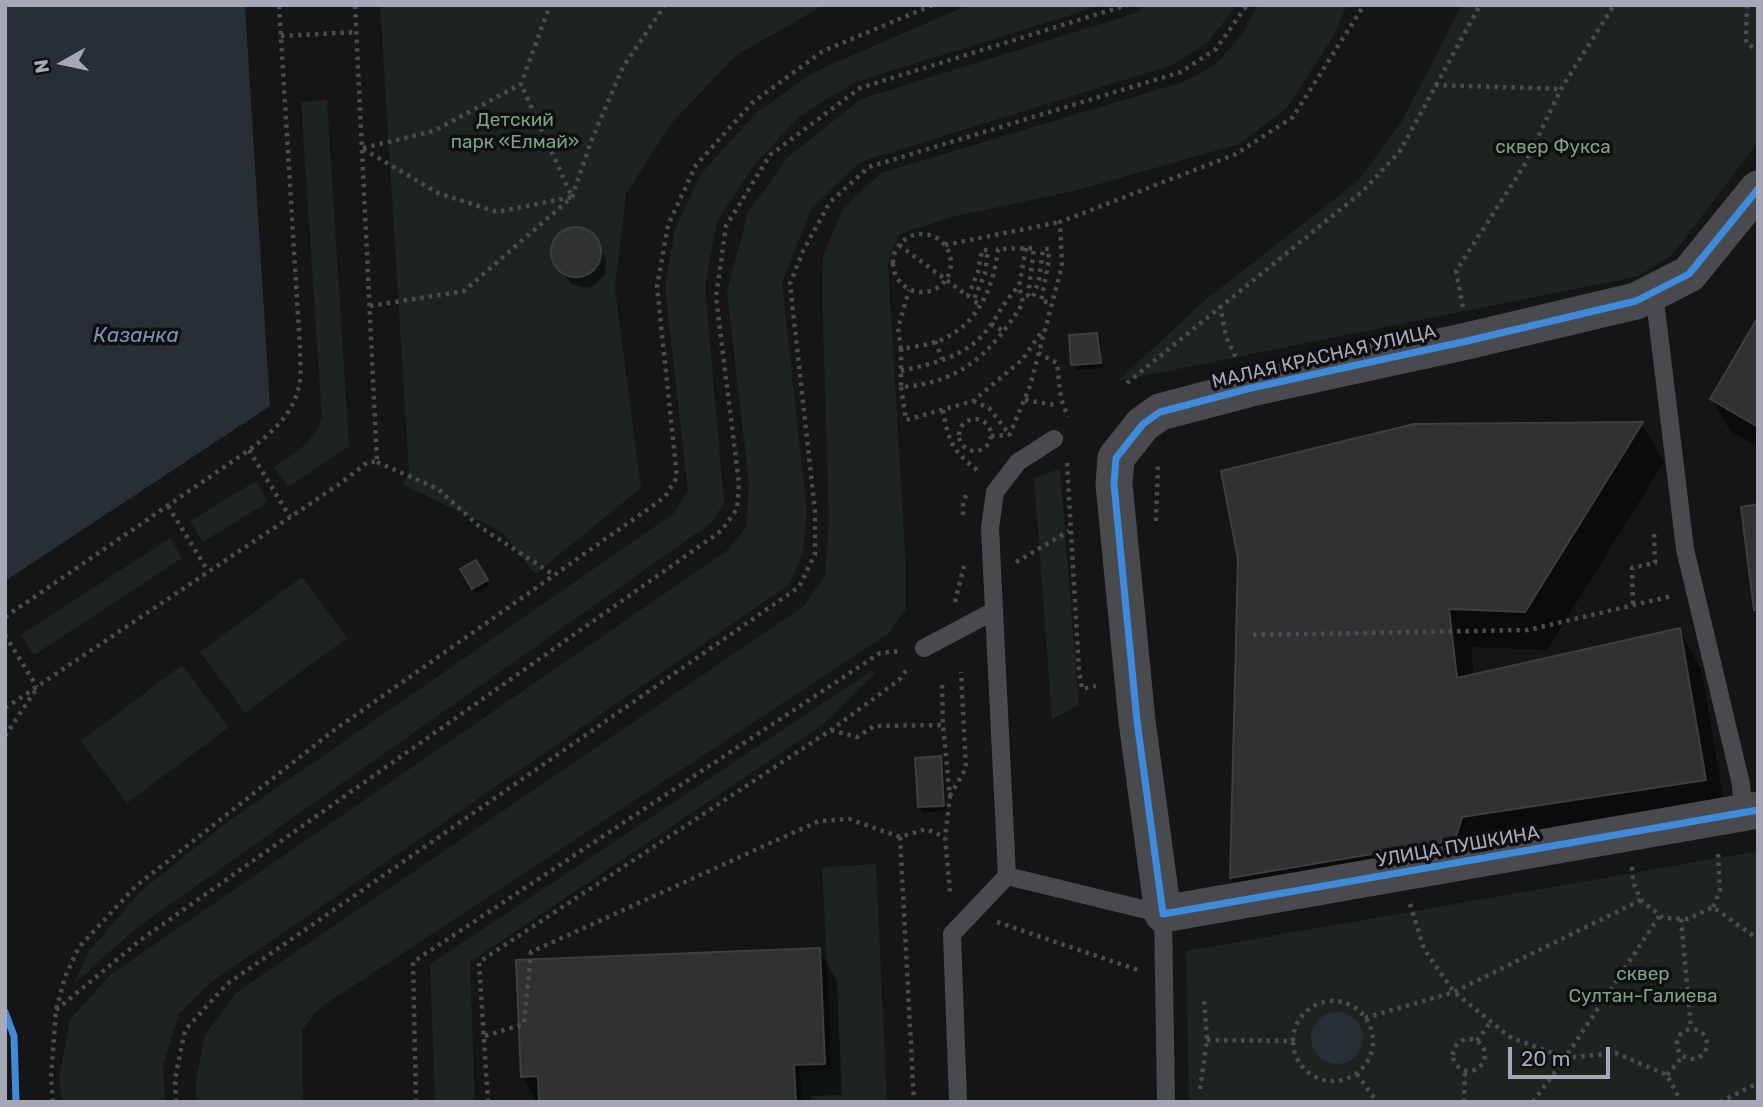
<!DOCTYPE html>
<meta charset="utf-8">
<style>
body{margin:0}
#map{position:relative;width:1763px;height:1107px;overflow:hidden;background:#151515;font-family:Rubik,sans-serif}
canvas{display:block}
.frame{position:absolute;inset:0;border:7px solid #a5a8b7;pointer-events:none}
.north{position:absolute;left:28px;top:28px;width:70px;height:70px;-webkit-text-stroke:5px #0f0f11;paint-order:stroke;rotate:261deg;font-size:19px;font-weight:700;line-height:28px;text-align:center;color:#a5a8b7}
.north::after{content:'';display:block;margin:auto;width:24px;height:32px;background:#a5a8b7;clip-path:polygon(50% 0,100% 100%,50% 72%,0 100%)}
.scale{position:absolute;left:1508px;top:1047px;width:102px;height:32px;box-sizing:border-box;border:4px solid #a5a8b7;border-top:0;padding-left:9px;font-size:21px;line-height:24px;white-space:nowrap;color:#a5a8b7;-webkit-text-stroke:5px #0f0f11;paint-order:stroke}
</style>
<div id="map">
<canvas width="1763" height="1107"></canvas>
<div class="frame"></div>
<div class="north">N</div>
<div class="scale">20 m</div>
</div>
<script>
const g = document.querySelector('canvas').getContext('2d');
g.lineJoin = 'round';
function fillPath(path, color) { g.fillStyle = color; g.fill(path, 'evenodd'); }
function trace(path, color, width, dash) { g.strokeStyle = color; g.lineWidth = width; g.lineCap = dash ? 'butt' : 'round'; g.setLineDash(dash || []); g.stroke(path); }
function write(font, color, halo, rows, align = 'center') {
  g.font = font + ' Rubik,sans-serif'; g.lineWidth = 7; g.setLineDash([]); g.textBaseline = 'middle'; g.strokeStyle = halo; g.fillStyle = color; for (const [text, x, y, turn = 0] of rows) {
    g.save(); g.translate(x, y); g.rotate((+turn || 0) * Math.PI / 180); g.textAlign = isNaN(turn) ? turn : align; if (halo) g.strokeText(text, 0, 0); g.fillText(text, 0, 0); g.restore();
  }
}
fillPath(new Path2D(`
 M 380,5 L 824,5 L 735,56 L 671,124 L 626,194 L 615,288 L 641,488 L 535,574 L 501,531 L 403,485 L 409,472 Z
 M 1103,5 L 855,82 L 800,116 L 754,165 L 717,221 L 705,286 L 724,503 L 711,523 L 135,929 L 73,985 L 89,951 L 141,891 L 226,823 L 673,514 L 688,492 L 665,287 L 675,229 L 701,174 L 756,113 L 814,72 L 966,6 Z
 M 1145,5 L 1237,5 L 1207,43 L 1172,65 L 860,162 L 811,210 L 782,282 L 807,513 L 802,554 L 790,584 L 210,983 L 179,1014 L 163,1066 L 165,1102 L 62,1102 L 59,1078 L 70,1020 L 110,975 L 728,550 L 746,527 L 749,485 L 727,292 L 748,212 L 788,157 L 861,99 L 1136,13 Z
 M 1257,5 L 1347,5 L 1334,35 L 1286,109 L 1239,144 L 1074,191 L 956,216 L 899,234 L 888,265 L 906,568 L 906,609 L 889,633 L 318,1009 L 302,1030 L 303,1102 L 196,1102 L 196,1081 L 205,1035 L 237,992 L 804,606 L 825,575 L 829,523 L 822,291 L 823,255 L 844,207 L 881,173 L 1183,82 L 1215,65 L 1245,31 Z
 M 1462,5 L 1758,5 L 1758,142 L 1673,254 L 1639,276 L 1118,381 L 1204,301 L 1359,180 L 1402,121 Z
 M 327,100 L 349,446 L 288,487 L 274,467 C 296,453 313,443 322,418 L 301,102 Z
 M 1060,469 L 1079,705 L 1052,719 L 1034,478 Z
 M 256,481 L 268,502 L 203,542 L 190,521 Z
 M 170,538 L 182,558 L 34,655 L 21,635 Z
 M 302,577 L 347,638 L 245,713 L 200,652 Z
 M 182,665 L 229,727 L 127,803 L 81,741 Z
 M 870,672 L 875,673 L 821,726 L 470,962 L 475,1102 L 435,1102 L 430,964 Z
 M 1758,851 L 1758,1102 L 1189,1102 L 1186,951 Z
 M 876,864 L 887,1102 L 802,1102 L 800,1071 L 832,1069 L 822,867 Z`), '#1d241f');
fillPath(new Path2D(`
 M 5,5 L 245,5 L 270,406 L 5,581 Z
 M1311 1038a26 26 0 1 1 52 0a26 26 0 1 1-52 0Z`), '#272e38');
fillPath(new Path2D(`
 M 569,229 L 584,230 L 590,233 L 606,259 L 605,274 L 594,286 L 587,288 L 572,285 L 554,260 L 553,252 L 557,238 Z
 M 1758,320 L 1758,447 L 1730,431 L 1712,399 Z
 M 1096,334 L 1100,340 L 1102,368 L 1076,370 L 1073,364 Z
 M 1642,424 L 1664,462 L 1547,650 L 1471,647 L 1474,676 L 1679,630 L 1701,669 L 1727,818 L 1484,856 L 1477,878 L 1254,916 L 1231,878 L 1414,426 Z
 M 475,562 L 489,586 L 476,593 L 463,570 Z
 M 940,758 L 943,763 L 946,811 L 923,812 L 919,807 Z
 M 819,950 L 837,981 L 842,1095 L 811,1096 L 812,1102 L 537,1102 L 522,1076 Z`), '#0007');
const building = new Path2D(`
 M551 252a25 25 0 1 1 50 0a25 25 0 1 1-50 0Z
 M 1758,317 L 1758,427 L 1710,399 Z
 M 1097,333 L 1101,363 L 1071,365 L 1069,335 Z
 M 1643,422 L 1525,612 L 1449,609 L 1457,678 L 1680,628 L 1706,780 L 1462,817 L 1455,840 L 1230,878 L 1238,559 L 1221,471 L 1414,424 Z
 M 1758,504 L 1758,610 L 1754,610 L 1741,507 Z
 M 476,560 L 488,580 L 472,589 L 460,569 Z
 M 941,756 L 944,806 L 918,807 L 915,758 Z
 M 820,948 L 825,1064 L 794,1065 L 796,1102 L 539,1102 L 538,1076 L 521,1077 L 516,960 Z`);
fillPath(building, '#313133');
trace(building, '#3d3e41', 2);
trace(new Path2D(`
 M 1747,5 L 1746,43 L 1758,50
 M 281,36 L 356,32
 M 1435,85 L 1561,89
 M 363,148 L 434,131 L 521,84 L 550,5
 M 363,149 L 438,193 L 497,212 L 572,197 L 521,84
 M893 263a29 29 0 1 1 58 0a29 29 0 1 1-58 0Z
 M 899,245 L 968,296 L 978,272 L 982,250 L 988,250 L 985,274 L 973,301 L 982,305
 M 945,245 L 1060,222
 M 1026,248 L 1019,286 L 1023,303 C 992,352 962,383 901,387 L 901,349 C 913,347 927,345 938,341 C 977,327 994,287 998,249 L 1034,248 L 1028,296 L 1033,297 L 1039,280 L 1043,249 L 1049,249 L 1048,265 L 1041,301 L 1052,303
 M 1220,305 L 1226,337 L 1236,358
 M 370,306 L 464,291 L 572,197 L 592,139 L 623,67 L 665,5
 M 1463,307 L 1456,271 L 1524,166 L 1561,89 L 1614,5
 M 991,324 L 1005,332
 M 935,341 L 942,359
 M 901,349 L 898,328 L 909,290
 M 1038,353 L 1057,363 L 1061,399 L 1068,417
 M 901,371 C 931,364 966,357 986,331 C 998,316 1005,300 1019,286
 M 1127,383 L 1363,191 L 1400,151 L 1480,5
 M 901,387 L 906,420 L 973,401 L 1023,359 L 1042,331
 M 1025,400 L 1055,405
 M 973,401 L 989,408 L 1010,435
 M 943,410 C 948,440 953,452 977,470
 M959 435a16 16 0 1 1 32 0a16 16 0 1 1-32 0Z
 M 991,436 L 1009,435
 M 1009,436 L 1030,386 L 1062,266 L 1060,222 L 1236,154 L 1293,117 L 1364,5
 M 249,450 L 290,517
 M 377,462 L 438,489 L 480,527 L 554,575
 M 1067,463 L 1079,671 L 1082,689 L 1096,686
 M 168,506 L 208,571
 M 963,515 L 963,502 L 967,493
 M 1156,521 L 1158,463
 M 1016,562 L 1069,531
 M 955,602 L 964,566
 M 1633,604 L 1632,568 L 1655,563 L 1654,532
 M 5,617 L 249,450 C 271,433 293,415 299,386 C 302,375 300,360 300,348 L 279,5
 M 5,635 L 37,687
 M 1253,635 L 1528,630 L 1672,596
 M 942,685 L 943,725 L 950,797 L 945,837 L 950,892
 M 5,708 L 338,485 L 368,462 L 377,462 L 355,5
 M 831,730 L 857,737 L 874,726 L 943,725
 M 5,736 L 35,691
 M 950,796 L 966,768 L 961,672
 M 900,837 L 914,1102
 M 1632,867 L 1633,882 L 1641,900 L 1663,918 L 1688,919 L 1713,907 L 1758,939
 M 1410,904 L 1424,949 L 1454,992 L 1510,1037 L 1565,1058 L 1616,1053 L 1667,1075 L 1681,1102
 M 1713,907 L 1720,891 L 1718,853
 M 1681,919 L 1691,1028
 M 997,922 L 1141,971
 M1293 1041a40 40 0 1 1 80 0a40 40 0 1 1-80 0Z
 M 56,1010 L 142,939 L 721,531 L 737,509 L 739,484 L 716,297 L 726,226 L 770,155 L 860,88 L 1127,5
 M 1365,1018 L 1454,992 L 1641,900
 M1677 1044a15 15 0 1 1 30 0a15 15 0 1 1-30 0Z
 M 485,1036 L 524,1024 L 531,952 L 819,821 L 849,819 L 900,837 L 926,829 L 945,837
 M1453 1055a16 16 0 1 1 32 0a16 16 0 1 1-32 0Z
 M 1207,1040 L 1293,1041
 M 1477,1041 L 1491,1021
 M 1357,1074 L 1377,1102
 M 1667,1075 L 1683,1056
 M 1200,1089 L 1207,1040 L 1204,997
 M 53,1102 L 51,1078 L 56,1010 L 65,977 L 79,947 L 136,886 L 333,731 L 665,497 L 677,477 L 657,287 L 668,225 L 696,165 L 753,102 L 823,51 L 933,5
 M 176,1102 L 175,1079 L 185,1030 L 227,984 L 799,587 L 815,554 L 815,511 L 790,284 L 803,251 L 830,202 L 869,167 L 1181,72 L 1216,49 L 1247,5
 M 416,1102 L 413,962 L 880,653 L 900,651
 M 488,1102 L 479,962 L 831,730 L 899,680 L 908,668
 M 1464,1102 L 1465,1070
 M 1533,1102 L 1565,1058 L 1660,915
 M 1720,1102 L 1758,1083`), '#4b4b50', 4.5, [3.5, 5]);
trace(new Path2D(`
 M 1654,292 L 1685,549 L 1741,784 L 1743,812
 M 924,648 L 994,611
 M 1007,876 L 990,528 L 995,492 L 1018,462 L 1054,439
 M 958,1102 L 952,934 L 1007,876 L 1163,914 L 1166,1102`), '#494a4e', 18);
trace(new Path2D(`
 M 1758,189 L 1689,274 L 1636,301 L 1467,341 L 1251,388 L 1160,412 L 1143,424 L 1116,458 L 1114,484 L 1137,721 L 1163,914 L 1758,810`), '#494a4e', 37);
trace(new Path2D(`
 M 1758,189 L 1689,274 L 1636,301 L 1467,341 L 1251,388 L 1160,412 L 1143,424 L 1116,458 L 1114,484 L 1137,721 L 1163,914 L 1758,810
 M 5,1012 L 14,1036 L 16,1102`), '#408adc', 7);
write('19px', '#7aa481', '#0f0f11', [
 ["Детский",515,121],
 ["парк «Елмай»",515,143],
 ["cквер Фукса",1553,148],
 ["сквер",1643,975],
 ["Султан-Галиева",1643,997]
]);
write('19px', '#a5a8b7', '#0f0f11', [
 ["МАЛАЯ КРАСНАЯ УЛИЦА",1324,357,-13],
 ["УЛИЦА ПУШКИНА",1458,847,-10]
]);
write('italic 21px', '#7992b5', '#0f0f11', [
 ["Казанка",136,336]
]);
</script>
